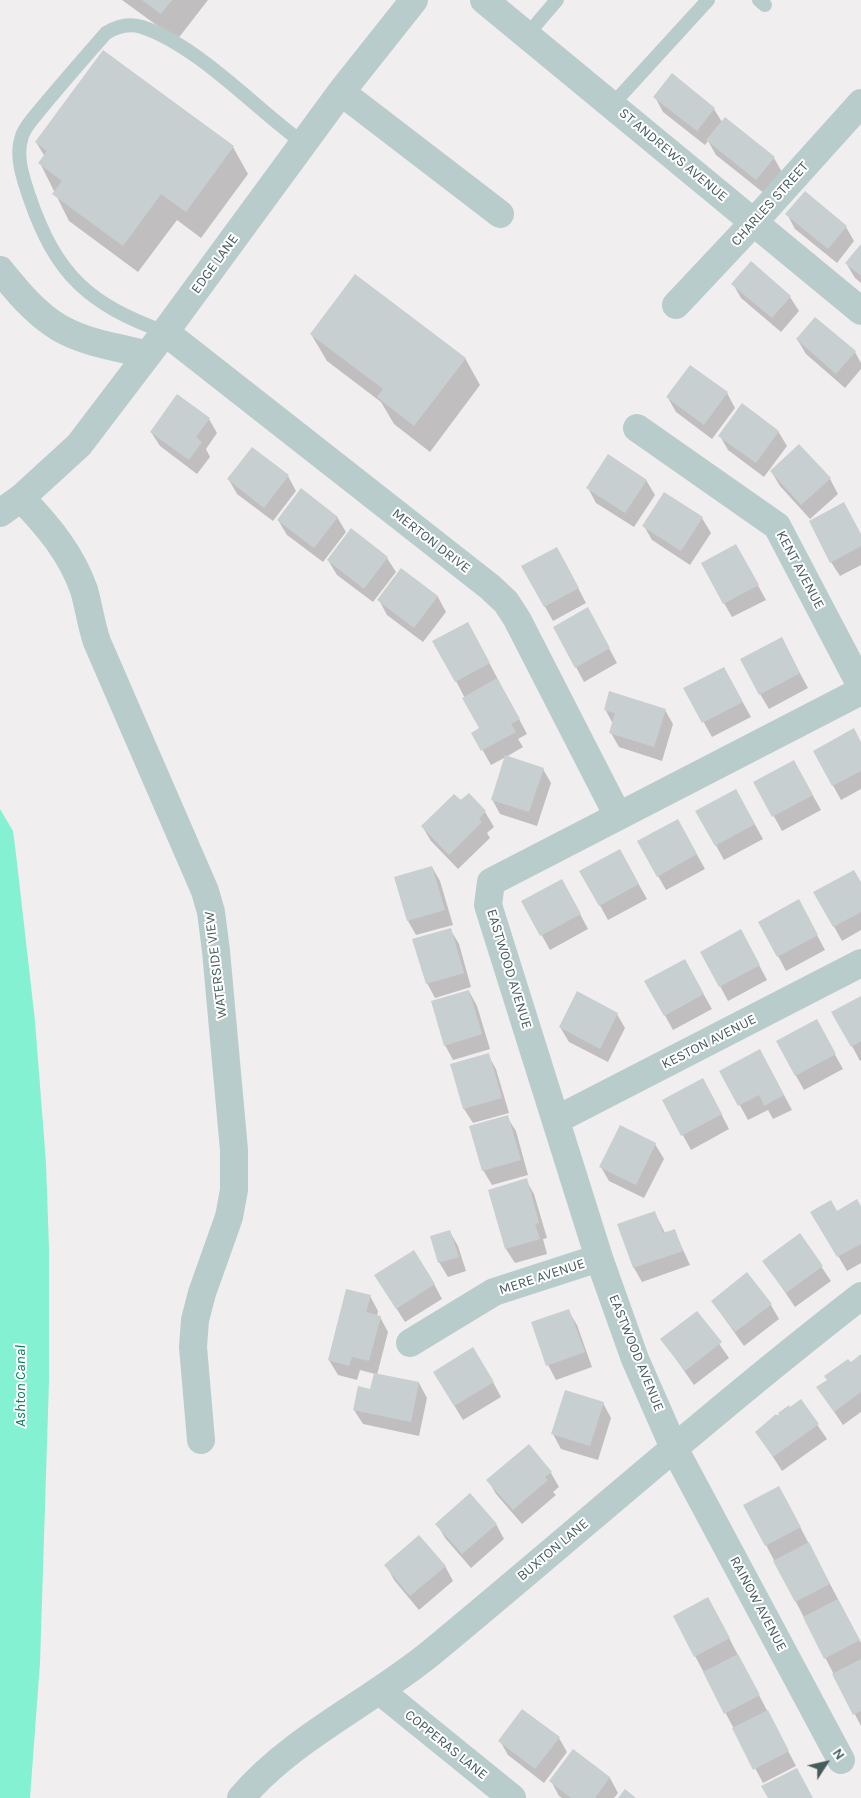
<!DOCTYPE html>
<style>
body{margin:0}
#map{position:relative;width:861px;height:1798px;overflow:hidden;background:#f1eeef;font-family:Karla,sans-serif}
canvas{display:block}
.north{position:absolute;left:801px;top:1738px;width:50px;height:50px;-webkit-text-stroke:4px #fff;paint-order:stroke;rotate:55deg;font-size:14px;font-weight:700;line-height:20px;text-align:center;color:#455d5c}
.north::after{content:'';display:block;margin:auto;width:18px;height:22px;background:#455d5c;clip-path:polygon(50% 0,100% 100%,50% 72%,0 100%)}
</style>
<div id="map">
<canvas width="861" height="1798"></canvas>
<div class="north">N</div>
</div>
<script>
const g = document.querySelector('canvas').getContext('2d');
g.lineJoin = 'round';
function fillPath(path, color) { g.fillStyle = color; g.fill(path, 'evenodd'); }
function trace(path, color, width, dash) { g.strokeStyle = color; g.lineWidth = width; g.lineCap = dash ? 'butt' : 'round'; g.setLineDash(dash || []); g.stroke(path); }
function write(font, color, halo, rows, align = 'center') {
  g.font = font + ' Karla,sans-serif'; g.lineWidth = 4; g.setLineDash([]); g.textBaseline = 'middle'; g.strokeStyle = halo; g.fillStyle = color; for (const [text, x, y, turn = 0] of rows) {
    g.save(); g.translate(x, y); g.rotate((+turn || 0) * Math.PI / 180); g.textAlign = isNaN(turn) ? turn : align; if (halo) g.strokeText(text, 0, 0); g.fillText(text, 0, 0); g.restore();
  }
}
fillPath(new Path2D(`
 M 0,809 L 13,831 L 16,854 L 35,1021 L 46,1163 L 49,1249 L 49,1381 L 40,1663 L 30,1798 L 0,1798 Z`), '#84f1d3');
fillPath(new Path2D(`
 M 122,0 L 208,0 L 177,40 Z
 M 655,97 L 714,109 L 722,122 L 774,158 L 782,172 L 765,194 L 716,155 L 708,141 L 705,145 L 663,112 Z
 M 36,142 L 233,147 L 248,174 L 201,238 L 177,220 L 138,272 L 69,221 L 40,163 L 45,157 Z
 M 787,214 L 846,227 L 854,241 L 837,263 L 795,229 Z
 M 861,246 L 861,283 L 855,278 L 846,263 Z
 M 733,284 L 790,297 L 799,311 L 781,332 L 741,298 Z
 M 311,334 L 465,358 L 480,385 L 430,452 L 394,424 L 381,402 L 327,361 Z
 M 797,339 L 855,352 L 861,363 L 861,369 L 845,388 L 806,354 Z
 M 727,393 L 735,408 L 712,439 L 676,412 L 668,398 Z
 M 209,419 L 217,433 L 206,449 L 210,457 L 197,474 L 160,446 L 151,432 Z
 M 778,431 L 787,446 L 764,477 L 728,450 L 720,436 Z
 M 799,446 L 830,479 L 838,494 L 810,519 L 780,486 L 771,471 Z
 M 288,476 L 296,491 L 273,521 L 237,494 L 229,480 Z
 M 646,480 L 655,495 L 634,527 L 596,503 L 588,488 Z
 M 664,493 L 702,518 L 711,533 L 690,565 L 652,540 L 644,526 Z
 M 337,517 L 346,532 L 323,562 L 287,535 L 278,520 Z
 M 861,535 L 861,565 L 840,576 L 831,562 Z
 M 387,558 L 396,572 L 373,602 L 337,575 L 328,560 Z
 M 744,560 L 766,600 L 732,617 L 724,603 Z
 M 565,563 L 586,603 L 553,621 L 523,567 Z
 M 402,570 L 438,597 L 446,612 L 423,642 L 387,615 L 379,600 Z
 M 596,624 L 617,663 L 584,682 L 576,667 Z
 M 476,638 L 527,734 L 518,739 L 523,747 L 506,757 L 543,769 L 551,783 L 537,826 L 500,814 L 492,799 L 506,757 L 491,765 L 473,733 L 481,729 L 456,681 Z
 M 789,653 L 808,688 L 769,709 L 760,694 Z
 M 732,683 L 751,717 L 712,737 L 685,689 Z
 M 605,709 L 665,710 L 673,724 L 662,761 L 619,747 L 611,733 L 613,724 Z
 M 861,744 L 861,789 L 841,800 L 814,751 Z
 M 802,776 L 821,810 L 782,831 L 755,782 Z
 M 468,795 L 485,812 L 494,827 L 487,833 L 490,838 L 458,869 L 431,841 L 422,826 Z
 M 744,805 L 763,839 L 724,860 L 697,811 Z
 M 686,835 L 705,869 L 666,890 L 658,876 Z
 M 628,865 L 647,899 L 608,920 L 581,871 Z
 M 432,867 L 440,881 L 453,925 L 416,935 L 408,921 Z
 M 861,884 L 861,930 L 842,941 L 815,892 Z
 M 570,895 L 588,929 L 550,950 L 523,902 Z
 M 806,915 L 825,950 L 786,971 L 778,956 Z
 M 450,929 L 459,944 L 471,987 L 435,998 L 427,983 Z
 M 749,946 L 767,980 L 728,1001 L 720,986 Z
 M 684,960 L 712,1009 L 673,1030 L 646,981 Z
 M 469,991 L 477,1006 L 490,1049 L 453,1060 L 445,1045 Z
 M 861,997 L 861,1060 L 860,1061 L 852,1046 Z
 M 617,1014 L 625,1028 L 608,1062 L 569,1042 L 560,1027 Z
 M 824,1035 L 843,1069 L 804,1090 L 777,1042 Z
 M 488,1055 L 496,1069 L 509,1113 L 473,1123 L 464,1109 Z
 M 768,1065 L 792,1110 L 773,1119 L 768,1110 L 748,1120 L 721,1071 Z
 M 711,1094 L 729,1129 L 691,1150 L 664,1101 Z
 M 507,1117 L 516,1131 L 528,1175 L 492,1185 L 483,1170 Z
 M 655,1144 L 664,1159 L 644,1198 L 609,1181 L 601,1167 Z
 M 526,1180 L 534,1194 L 547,1238 L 543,1239 L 547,1254 L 515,1263 L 506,1249 L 489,1190 Z
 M 861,1209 L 861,1263 L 847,1271 L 812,1212 L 836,1213 Z
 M 655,1213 L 665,1233 L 674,1230 L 690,1265 L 642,1282 L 634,1268 L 619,1225 Z
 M 450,1232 L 458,1246 L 466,1271 L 448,1277 L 439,1262 Z
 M 800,1235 L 831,1281 L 795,1307 L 764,1261 Z
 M 434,1284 L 442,1299 L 405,1322 L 384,1289 Z
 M 370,1296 L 378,1311 L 377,1316 L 380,1317 L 388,1332 L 377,1375 L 419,1383 L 427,1398 L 419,1436 L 363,1424 L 354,1410 L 371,1390 L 375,1374 L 360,1370 L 357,1380 L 338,1375 L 329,1360 Z
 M 712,1301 L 771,1305 L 779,1319 L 744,1346 Z
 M 568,1310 L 577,1325 L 592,1367 L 556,1380 L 548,1365 Z
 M 697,1312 L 729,1358 L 694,1385 L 662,1339 Z
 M 861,1356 L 861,1412 L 843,1425 L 818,1388 Z
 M 493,1382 L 501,1397 L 463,1420 L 443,1387 Z
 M 801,1401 L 827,1439 L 782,1471 L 757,1432 L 776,1415 L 781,1416 Z
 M 603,1403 L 611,1418 L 598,1460 L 561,1449 L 553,1434 Z
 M 551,1473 L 559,1487 L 553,1492 L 556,1495 L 522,1524 L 496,1494 L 488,1480 Z
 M 787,1502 L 861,1643 L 861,1726 L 766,1545 Z
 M 437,1524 L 496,1524 L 504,1539 L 471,1568 L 445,1538 Z
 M 386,1565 L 445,1566 L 453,1581 L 419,1610 L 394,1580 Z
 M 716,1613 L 796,1766 L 763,1783 L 695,1656 Z
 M 559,1738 L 567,1752 L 544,1783 L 508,1755 L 500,1741 Z
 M 574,1751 L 610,1778 L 618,1793 L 614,1798 L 562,1798 L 559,1796 L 551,1781 Z`), '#0003');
fillPath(new Path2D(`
 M 142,0 L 172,0 L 161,14 Z
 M 103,50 L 234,146 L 186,212 L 161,194 L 123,246 L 52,194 L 62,181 L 38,163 L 47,151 L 35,142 Z
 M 672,73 L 715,108 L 697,131 L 653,97 Z
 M 725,117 L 775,157 L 756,180 L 706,140 Z
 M 805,191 L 847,226 L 828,249 L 785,214 Z
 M 861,244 L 861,276 L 845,263 Z
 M 751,261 L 791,296 L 772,318 L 731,284 Z
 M 355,274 L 466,358 L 414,426 L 377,397 L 383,389 L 310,334 Z
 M 815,317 L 856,351 L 836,374 L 796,339 Z
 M 690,365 L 728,392 L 704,425 L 666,397 Z
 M 177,394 L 210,418 L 196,437 L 202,442 L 189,460 L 150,432 Z
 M 742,403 L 779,431 L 756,463 L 718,436 Z
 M 799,444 L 831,478 L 801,505 L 770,471 Z
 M 252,447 L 289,475 L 264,508 L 227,479 Z
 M 608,454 L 647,480 L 625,513 L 586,488 Z
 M 301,488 L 338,517 L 314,548 L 277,520 Z
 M 664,492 L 703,517 L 681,551 L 642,526 Z
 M 844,502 L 861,534 L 861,546 L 830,563 L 809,521 Z
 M 351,528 L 388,557 L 364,589 L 327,560 Z
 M 736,544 L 759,585 L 723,604 L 701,563 Z
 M 557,547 L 579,588 L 544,607 L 521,566 Z
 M 401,568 L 438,596 L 414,628 L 377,600 Z
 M 588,607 L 610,648 L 575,668 L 553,627 Z
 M 468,622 L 490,663 L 455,682 L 432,641 Z
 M 782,637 L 800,673 L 759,695 L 740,659 Z
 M 724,667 L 743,702 L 702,723 L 683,688 Z
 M 497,678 L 520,719 L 511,724 L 516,732 L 481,751 L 471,733 L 479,728 L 462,698 Z
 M 609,691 L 666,709 L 654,747 L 609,733 L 615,713 L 604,710 Z
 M 854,728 L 861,742 L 861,771 L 832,786 L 813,751 Z
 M 505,755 L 544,768 L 529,812 L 491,800 Z
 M 794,760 L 813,795 L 772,817 L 753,782 Z
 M 736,789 L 755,824 L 715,846 L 695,811 Z
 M 469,793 L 486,811 L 479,819 L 482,822 L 449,855 L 421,826 L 454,794 L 461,800 Z
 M 678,819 L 697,854 L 657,877 L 637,841 Z
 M 620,849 L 639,884 L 599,906 L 579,871 Z
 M 432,866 L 445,910 L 407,921 L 394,877 Z
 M 854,870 L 861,882 L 861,912 L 833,927 L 813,892 Z
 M 562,879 L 581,914 L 540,936 L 521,901 Z
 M 799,899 L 818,935 L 777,957 L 758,922 Z
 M 451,928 L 464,973 L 426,984 L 412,939 Z
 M 741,929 L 760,965 L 719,987 L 700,952 Z
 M 685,959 L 704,994 L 664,1016 L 644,981 Z
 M 469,990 L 482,1034 L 444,1046 L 431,1001 Z
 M 577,991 L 618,1013 L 600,1049 L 559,1027 Z
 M 861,996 L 861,1041 L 851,1047 L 831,1012 Z
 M 817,1019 L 836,1054 L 795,1076 L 776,1041 Z
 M 760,1049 L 784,1095 L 764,1106 L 759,1095 L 738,1106 L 719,1071 Z
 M 489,1053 L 502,1098 L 463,1109 L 450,1064 Z
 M 703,1078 L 722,1114 L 681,1136 L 662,1100 Z
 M 508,1115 L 521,1160 L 482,1171 L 469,1126 Z
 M 620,1125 L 656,1143 L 636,1185 L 599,1167 Z
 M 527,1178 L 539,1223 L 535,1224 L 540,1239 L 505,1249 L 488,1190 Z
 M 857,1199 L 861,1206 L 861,1244 L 837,1257 L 810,1212 L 831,1200 L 837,1211 Z
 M 655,1211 L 663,1233 L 675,1229 L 683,1251 L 633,1268 L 617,1224 Z
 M 450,1230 L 459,1257 L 438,1263 L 430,1236 Z
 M 800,1233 L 823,1266 L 786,1293 L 762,1261 Z
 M 414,1250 L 435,1284 L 396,1309 L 374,1275 Z
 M 747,1272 L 772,1304 L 735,1332 L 711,1301 Z
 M 346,1289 L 371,1295 L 366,1312 L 381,1316 L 369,1361 L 352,1357 L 349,1366 L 328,1360 Z
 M 569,1309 L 585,1352 L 546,1366 L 531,1322 Z
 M 697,1311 L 722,1342 L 685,1371 L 660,1339 Z
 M 473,1347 L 494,1382 L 454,1406 L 433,1372 Z
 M 861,1354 L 861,1392 L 834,1412 L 816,1387 L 827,1380 L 824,1376 L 848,1359 L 851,1362 Z
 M 374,1373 L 419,1382 L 411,1422 L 353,1410 L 358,1386 L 370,1389 Z
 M 565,1390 L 604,1402 L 590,1446 L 551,1434 Z
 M 801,1399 L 819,1424 L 773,1457 L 755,1432 L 776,1414 L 777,1416 L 779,1415 L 778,1413 L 789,1405 L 790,1407 Z
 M 529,1444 L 552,1472 L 545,1477 L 548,1480 L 513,1510 L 486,1480 Z
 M 779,1486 L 801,1527 L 765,1546 L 743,1505 Z
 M 470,1493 L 497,1524 L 462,1554 L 435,1524 Z
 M 419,1535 L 446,1566 L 410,1596 L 384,1565 Z
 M 809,1542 L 830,1584 L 795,1602 L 773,1561 Z
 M 708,1597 L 730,1638 L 694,1657 L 673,1616 Z
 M 838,1599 L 860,1640 L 824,1659 L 803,1617 Z
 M 738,1654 L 760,1695 L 724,1714 L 703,1672 Z
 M 861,1659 L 861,1711 L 853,1715 L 832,1674 Z
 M 522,1709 L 560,1737 L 535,1769 L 498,1741 Z
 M 768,1710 L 789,1751 L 753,1770 L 732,1728 Z
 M 573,1749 L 610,1777 L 595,1798 L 571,1798 L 549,1781 Z
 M 797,1768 L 813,1798 L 768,1798 L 761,1786 Z
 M 625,1789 L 636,1798 L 618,1798 Z`), '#c8cfd1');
trace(new Path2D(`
 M 759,0 L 765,5
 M 527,35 L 557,0
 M 612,105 L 708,0
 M 165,332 C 88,304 56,275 29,196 C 23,178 15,156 22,136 C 25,126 37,114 44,105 C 64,81 85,57 106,33 C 117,26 129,23 142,27 C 197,45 255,108 303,143`), '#b9cccc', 14);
trace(new Path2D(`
 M 484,0 L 861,311
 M 341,92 L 500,214
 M 0,270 C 17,291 35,313 58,327 C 84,343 119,347 147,355
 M 676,305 L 754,222 L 861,103
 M 165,332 L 490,587 L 506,602 L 517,619 L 618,816
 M 637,428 L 777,526 L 861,686
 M 21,498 C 48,526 71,553 84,590 C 89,607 91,625 97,642 L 205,891 L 211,912 L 216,951 L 234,1150 L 234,1190 L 229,1217 L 202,1293 L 195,1320 L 193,1347 L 201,1440
 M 0,513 L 21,498 L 79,445 L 165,332 L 341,92 L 414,0
 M 556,1120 L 861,963
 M 410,1343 L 494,1292 L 599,1258
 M 380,1691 L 512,1798
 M 841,1760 L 674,1448 L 635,1359 L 599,1258 L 488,905 L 491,882 L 861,691
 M 241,1798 C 293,1737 370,1703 432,1652 C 575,1534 714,1410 861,1296`), '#b9cccc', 28);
write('14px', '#455d5c', '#fff', [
 ["ST ANDREWS AVENUE",673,155,40],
 ["CHARLES STREET",770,204,-48],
 ["EDGE LANE",215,264,-54],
 ["MERTON DRIVE",431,541,38],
 ["KENT AVENUE",800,570,62],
 ["WATERSIDE VIEW",216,965,-97],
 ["EASTWOOD AVENUE",509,969,73],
 ["KESTON AVENUE",709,1042,-27],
 ["MERE AVENUE",542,1277,-18],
 ["EASTWOOD AVENUE",636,1353,68],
 ["BUXTON LANE",553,1550,-40],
 ["RAINOW AVENUE",758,1604,62],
 ["COPPERAS LANE",446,1745,39]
]);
write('italic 15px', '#08815f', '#fff', [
 ["Ashton Canal",21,1386,-90]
]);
</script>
